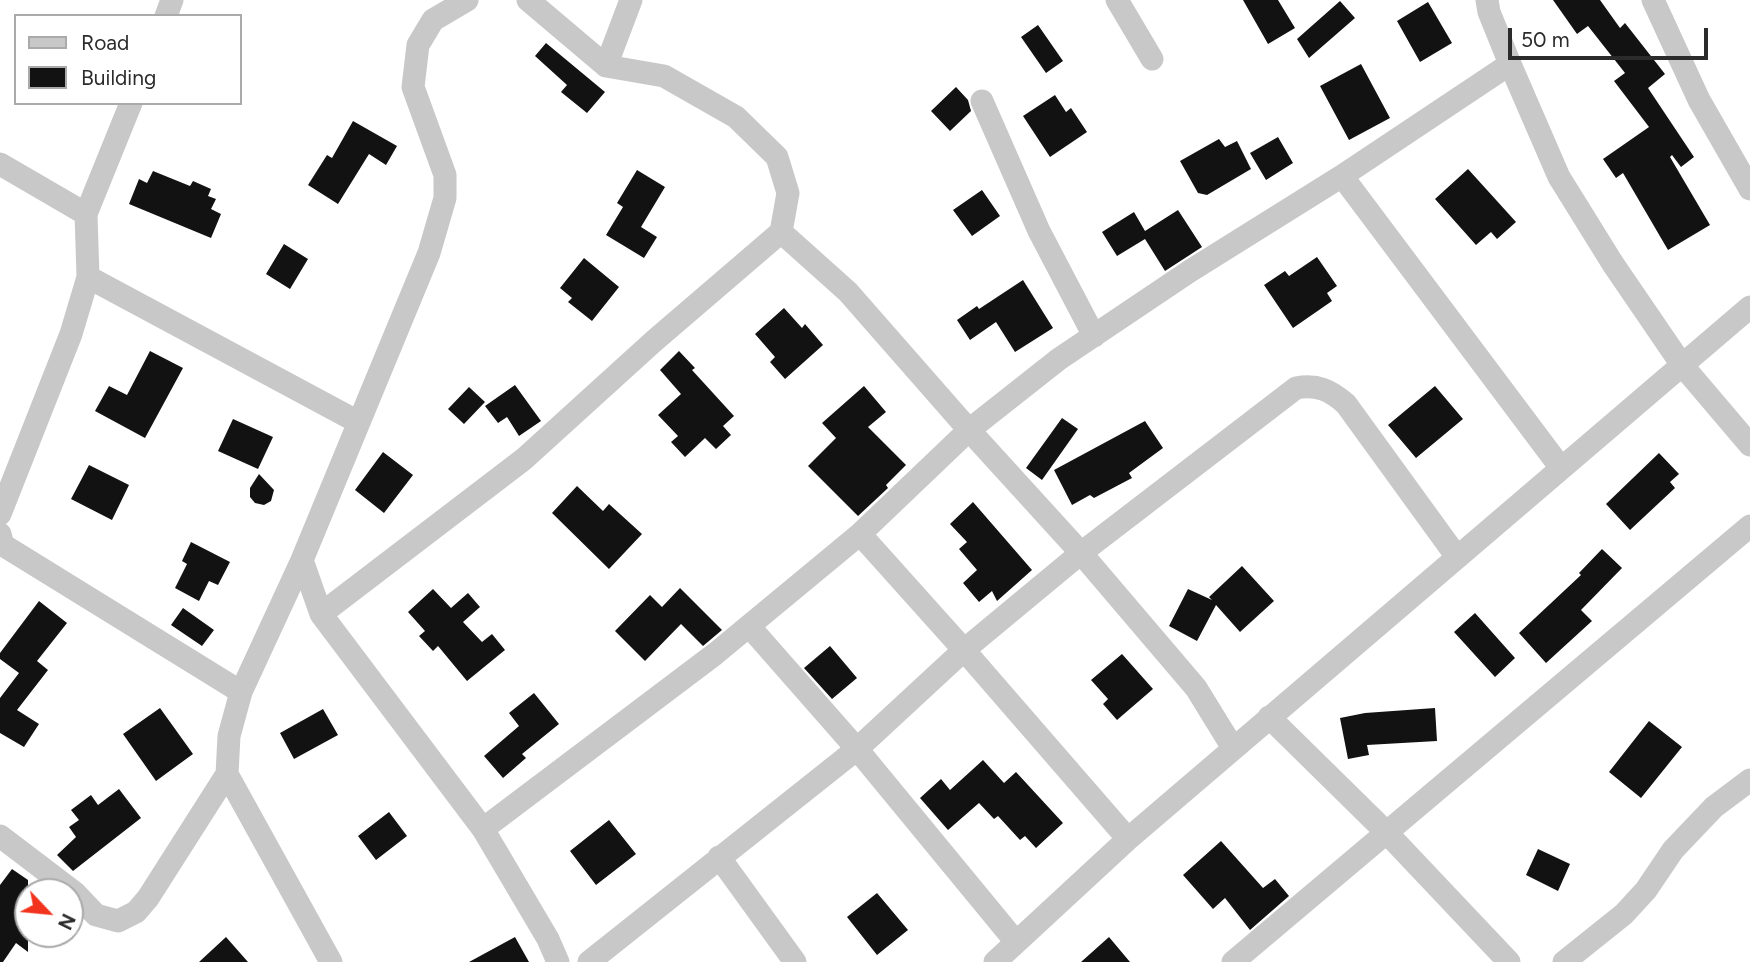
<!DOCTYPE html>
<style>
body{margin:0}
#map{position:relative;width:1750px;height:962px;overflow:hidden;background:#fff;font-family:Figtree,sans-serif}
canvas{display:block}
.legend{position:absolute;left:14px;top:14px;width:228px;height:91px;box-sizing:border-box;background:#fff;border:2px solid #aaa;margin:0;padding:9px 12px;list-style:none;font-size:21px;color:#2b2b2b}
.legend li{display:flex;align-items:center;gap:14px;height:35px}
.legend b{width:35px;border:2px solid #aaa}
.north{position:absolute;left:14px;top:878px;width:70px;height:70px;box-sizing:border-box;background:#fff;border:2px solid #aaa;border-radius:50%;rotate:116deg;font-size:19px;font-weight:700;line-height:28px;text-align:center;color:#2b2b2b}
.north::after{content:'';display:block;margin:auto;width:24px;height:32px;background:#f2331d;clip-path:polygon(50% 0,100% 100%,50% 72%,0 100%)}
.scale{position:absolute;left:1508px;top:28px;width:200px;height:32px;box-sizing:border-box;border:4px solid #2b2b2b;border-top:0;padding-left:9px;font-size:21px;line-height:24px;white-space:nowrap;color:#2b2b2b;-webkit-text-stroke:5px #fff;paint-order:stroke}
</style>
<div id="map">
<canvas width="1750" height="962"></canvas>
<ul class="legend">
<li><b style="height:9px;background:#c8c8c8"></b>Road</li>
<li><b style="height:19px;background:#121212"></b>Building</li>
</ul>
<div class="north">N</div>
<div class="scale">50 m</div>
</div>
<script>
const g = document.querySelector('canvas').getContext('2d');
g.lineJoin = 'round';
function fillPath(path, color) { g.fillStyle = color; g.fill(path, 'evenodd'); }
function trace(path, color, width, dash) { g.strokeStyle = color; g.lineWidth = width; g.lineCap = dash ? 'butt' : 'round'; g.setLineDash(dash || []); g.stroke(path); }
fillPath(new Path2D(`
 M 1243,0 L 1278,0 L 1295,28 L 1268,44 Z
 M 1553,0 L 1600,0 L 1620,28 L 1625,23 L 1665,74 L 1648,88 L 1694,157 L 1681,167 L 1672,155 L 1670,157 L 1710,225 L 1668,250 L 1623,173 L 1616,178 L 1603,159 L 1649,127 L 1614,81 L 1625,73 L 1588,26 L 1577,34 Z
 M 1340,1 L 1355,18 L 1309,58 L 1297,39 Z
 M 1428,2 L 1452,43 L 1420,62 L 1397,21 Z
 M 1038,25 L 1063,61 L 1046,73 L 1021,37 Z
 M 546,43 L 605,92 L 587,113 L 561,92 L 567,85 L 535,56 Z
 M 1361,64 L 1390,118 L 1349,140 L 1320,86 Z
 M 956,87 L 968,100 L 971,111 L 950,131 L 931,111 Z
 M 1055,95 L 1066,112 L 1071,108 L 1087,132 L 1050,157 L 1023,116 Z
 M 353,121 L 397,146 L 386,165 L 369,154 L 338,204 L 308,185 L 327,155 L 332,158 Z
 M 1278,137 L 1293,163 L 1266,180 L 1250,153 Z
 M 1219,139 L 1225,147 L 1237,141 L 1251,169 L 1207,195 L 1198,193 L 1180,161 Z
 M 1468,169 L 1516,222 L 1497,239 L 1491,232 L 1476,245 L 1435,199 Z
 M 637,170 L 665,187 L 641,227 L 657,237 L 644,258 L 606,235 L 623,207 L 617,203 Z
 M 153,171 L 190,186 L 193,181 L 211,189 L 208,196 L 216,199 L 211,209 L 221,214 L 211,238 L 129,204 L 139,179 L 147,183 Z
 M 982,190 L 1000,216 L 972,236 L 953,210 Z
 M 1178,210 L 1202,247 L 1165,271 L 1145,239 L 1117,256 L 1102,232 L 1134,212 L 1145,231 Z
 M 284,244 L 308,259 L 290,289 L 266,274 Z
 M 1317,257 L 1337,286 L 1327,293 L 1332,301 L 1293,328 L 1264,285 L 1285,271 L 1289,276 Z
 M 584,258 L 619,287 L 592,321 L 568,302 L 572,298 L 560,288 Z
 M 1023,280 L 1053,328 L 1015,352 L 996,322 L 970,340 L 957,320 L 977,306 L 979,309 Z
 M 784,308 L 802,328 L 805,324 L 823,345 L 785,379 L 770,362 L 775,357 L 755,334 Z
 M 150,351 L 183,368 L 145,438 L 95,411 L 109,386 L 127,395 Z
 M 679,351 L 695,368 L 692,370 L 734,416 L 723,426 L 731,435 L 716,449 L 705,438 L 685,457 L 671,442 L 678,436 L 658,415 L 681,394 L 660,370 Z
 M 515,385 L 541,421 L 519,436 L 507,417 L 498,423 L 485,406 Z
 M 864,386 L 886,412 L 868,427 L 906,465 L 886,485 L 888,488 L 858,516 L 808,466 L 836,438 L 822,423 Z
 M 1435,386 L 1463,419 L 1416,458 L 1388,425 Z
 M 469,387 L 485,402 L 464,424 L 448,409 Z
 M 1062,418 L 1078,429 L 1042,480 L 1026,468 Z
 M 233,419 L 273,437 L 258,469 L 218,451 Z
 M 1145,421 L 1163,448 L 1129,473 L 1132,478 L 1094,498 L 1090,495 L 1072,505 L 1054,470 Z
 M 383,452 L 413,475 L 384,513 L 355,490 Z
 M 1659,453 L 1679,474 L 1670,482 L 1675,488 L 1630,530 L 1606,504 Z
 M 89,465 L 129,485 L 112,520 L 71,499 Z
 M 259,474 L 274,490 L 271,501 L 264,505 L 255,503 L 250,497 L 250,488 Z
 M 577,486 L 603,511 L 609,504 L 642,534 L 609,569 L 552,513 Z
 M 973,502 L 1032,570 L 997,601 L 992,591 L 979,602 L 963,583 L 977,570 L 959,549 L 967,542 L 950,524 Z
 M 191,542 L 230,562 L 218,585 L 209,581 L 199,601 L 175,588 L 187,564 L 182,561 Z
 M 1602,549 L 1622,568 L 1581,610 L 1592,621 L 1546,663 L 1519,633 L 1581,575 L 1579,573 Z
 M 1242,566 L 1274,601 L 1240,632 L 1216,605 L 1197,641 L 1169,626 L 1188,589 L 1212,600 L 1209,597 Z
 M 680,588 L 722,630 L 703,646 L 681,624 L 645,661 L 615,631 L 650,595 L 662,607 Z
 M 433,589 L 451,608 L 468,593 L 480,607 L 463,622 L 482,642 L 492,634 L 505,650 L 467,681 L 438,646 L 433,651 L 419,636 L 425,631 L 408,612 Z
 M 39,601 L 67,623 L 37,661 L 48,670 L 17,710 L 39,724 L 24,747 L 0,733 L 0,698 L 19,673 L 0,659 L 0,653 Z
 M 183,608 L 214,630 L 202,646 L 171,625 Z
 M 1475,613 L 1515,658 L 1495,677 L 1454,632 Z
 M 830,646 L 857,678 L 832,699 L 804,668 Z
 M 1122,654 L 1153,689 L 1117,720 L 1103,704 L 1108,699 L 1091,680 Z
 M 534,693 L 559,724 L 522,754 L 526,758 L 503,778 L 484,756 L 519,726 L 509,713 Z
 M 160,708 L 193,754 L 156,781 L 123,734 Z
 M 1435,708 L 1437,741 L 1367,745 L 1369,755 L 1348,759 L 1340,718 L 1365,713 Z
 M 323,709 L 338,735 L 294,759 L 280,733 Z
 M 1649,721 L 1682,747 L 1641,798 L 1609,772 Z
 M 983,760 L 1004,783 L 1016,772 L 1063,823 L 1036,848 L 1025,836 L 1020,840 L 998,816 L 994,819 L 979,803 L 948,830 L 920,798 L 941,779 L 950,790 Z
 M 119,789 L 141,818 L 73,871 L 57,855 L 76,837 L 69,827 L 79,820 L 71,810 L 91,795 L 98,805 Z
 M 389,812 L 407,836 L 376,860 L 358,836 Z
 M 609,820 L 636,854 L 596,885 L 570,851 Z
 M 1221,841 L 1263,888 L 1275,879 L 1289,896 L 1250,930 L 1225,898 L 1213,909 L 1183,875 Z
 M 1538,849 L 1570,864 L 1558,891 L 1526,875 Z
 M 12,869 L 28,880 L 28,952 L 16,943 L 3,962 L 0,962 L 0,885 Z
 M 877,893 L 908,930 L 877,955 L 847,917 Z
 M 226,937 L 248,962 L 199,962 Z
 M 515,937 L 529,962 L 469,962 Z
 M 1109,937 L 1130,962 L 1081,962 Z`), '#121212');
trace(new Path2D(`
 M 528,0 L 606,66 L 664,76 L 736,117 L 777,157 L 788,193 L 781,232 L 848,292 L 969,430 L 1059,359 L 1190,271 L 1342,176 L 1510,64
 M 1117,0 L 1152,59
 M 1487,0 L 1489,12 L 1510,64 L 1559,177 L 1613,264 L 1682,365 L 1750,445
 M 1653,0 L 1699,100 L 1750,189
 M 166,16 L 172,0
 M 606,66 L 631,0
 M 982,101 L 1039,231 L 1094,336
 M 0,164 L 86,214
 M 1342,176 L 1561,468
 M 88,277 L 358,422
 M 0,514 L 71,334 L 88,277 L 86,214 L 131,103
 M 0,534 L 3,545 L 241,692
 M 302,560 L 321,614 L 483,829 L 548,939 L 558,962
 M 321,614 L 524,459 L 654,341 L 781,232
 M 749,626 L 857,749 L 1016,942
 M 1269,717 L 1386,832 L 1509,962
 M 1233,748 L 1196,688 L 1081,553 L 969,430 L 860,534 L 964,650 L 1081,553 L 1296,388 C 1317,384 1330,390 1346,404 L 1457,557
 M 483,829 L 715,654 L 860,534
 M 0,836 L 75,893 L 96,915 L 118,921 L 136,912 L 148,898 L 227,774
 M 719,857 L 795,962
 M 331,962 L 227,774 L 229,736 L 241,692 L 302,560 L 429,253 L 445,198 L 445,175 L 413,87 L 418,45 L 433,20 L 467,0
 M 589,962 L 857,749 L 964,650 L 1128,839
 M 995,962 L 1128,839 L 1750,307
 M 1233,962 L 1750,526
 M 1564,962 L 1624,914 L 1646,890 L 1673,850 L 1714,807 L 1750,780`), '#c8c8c8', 23);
</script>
